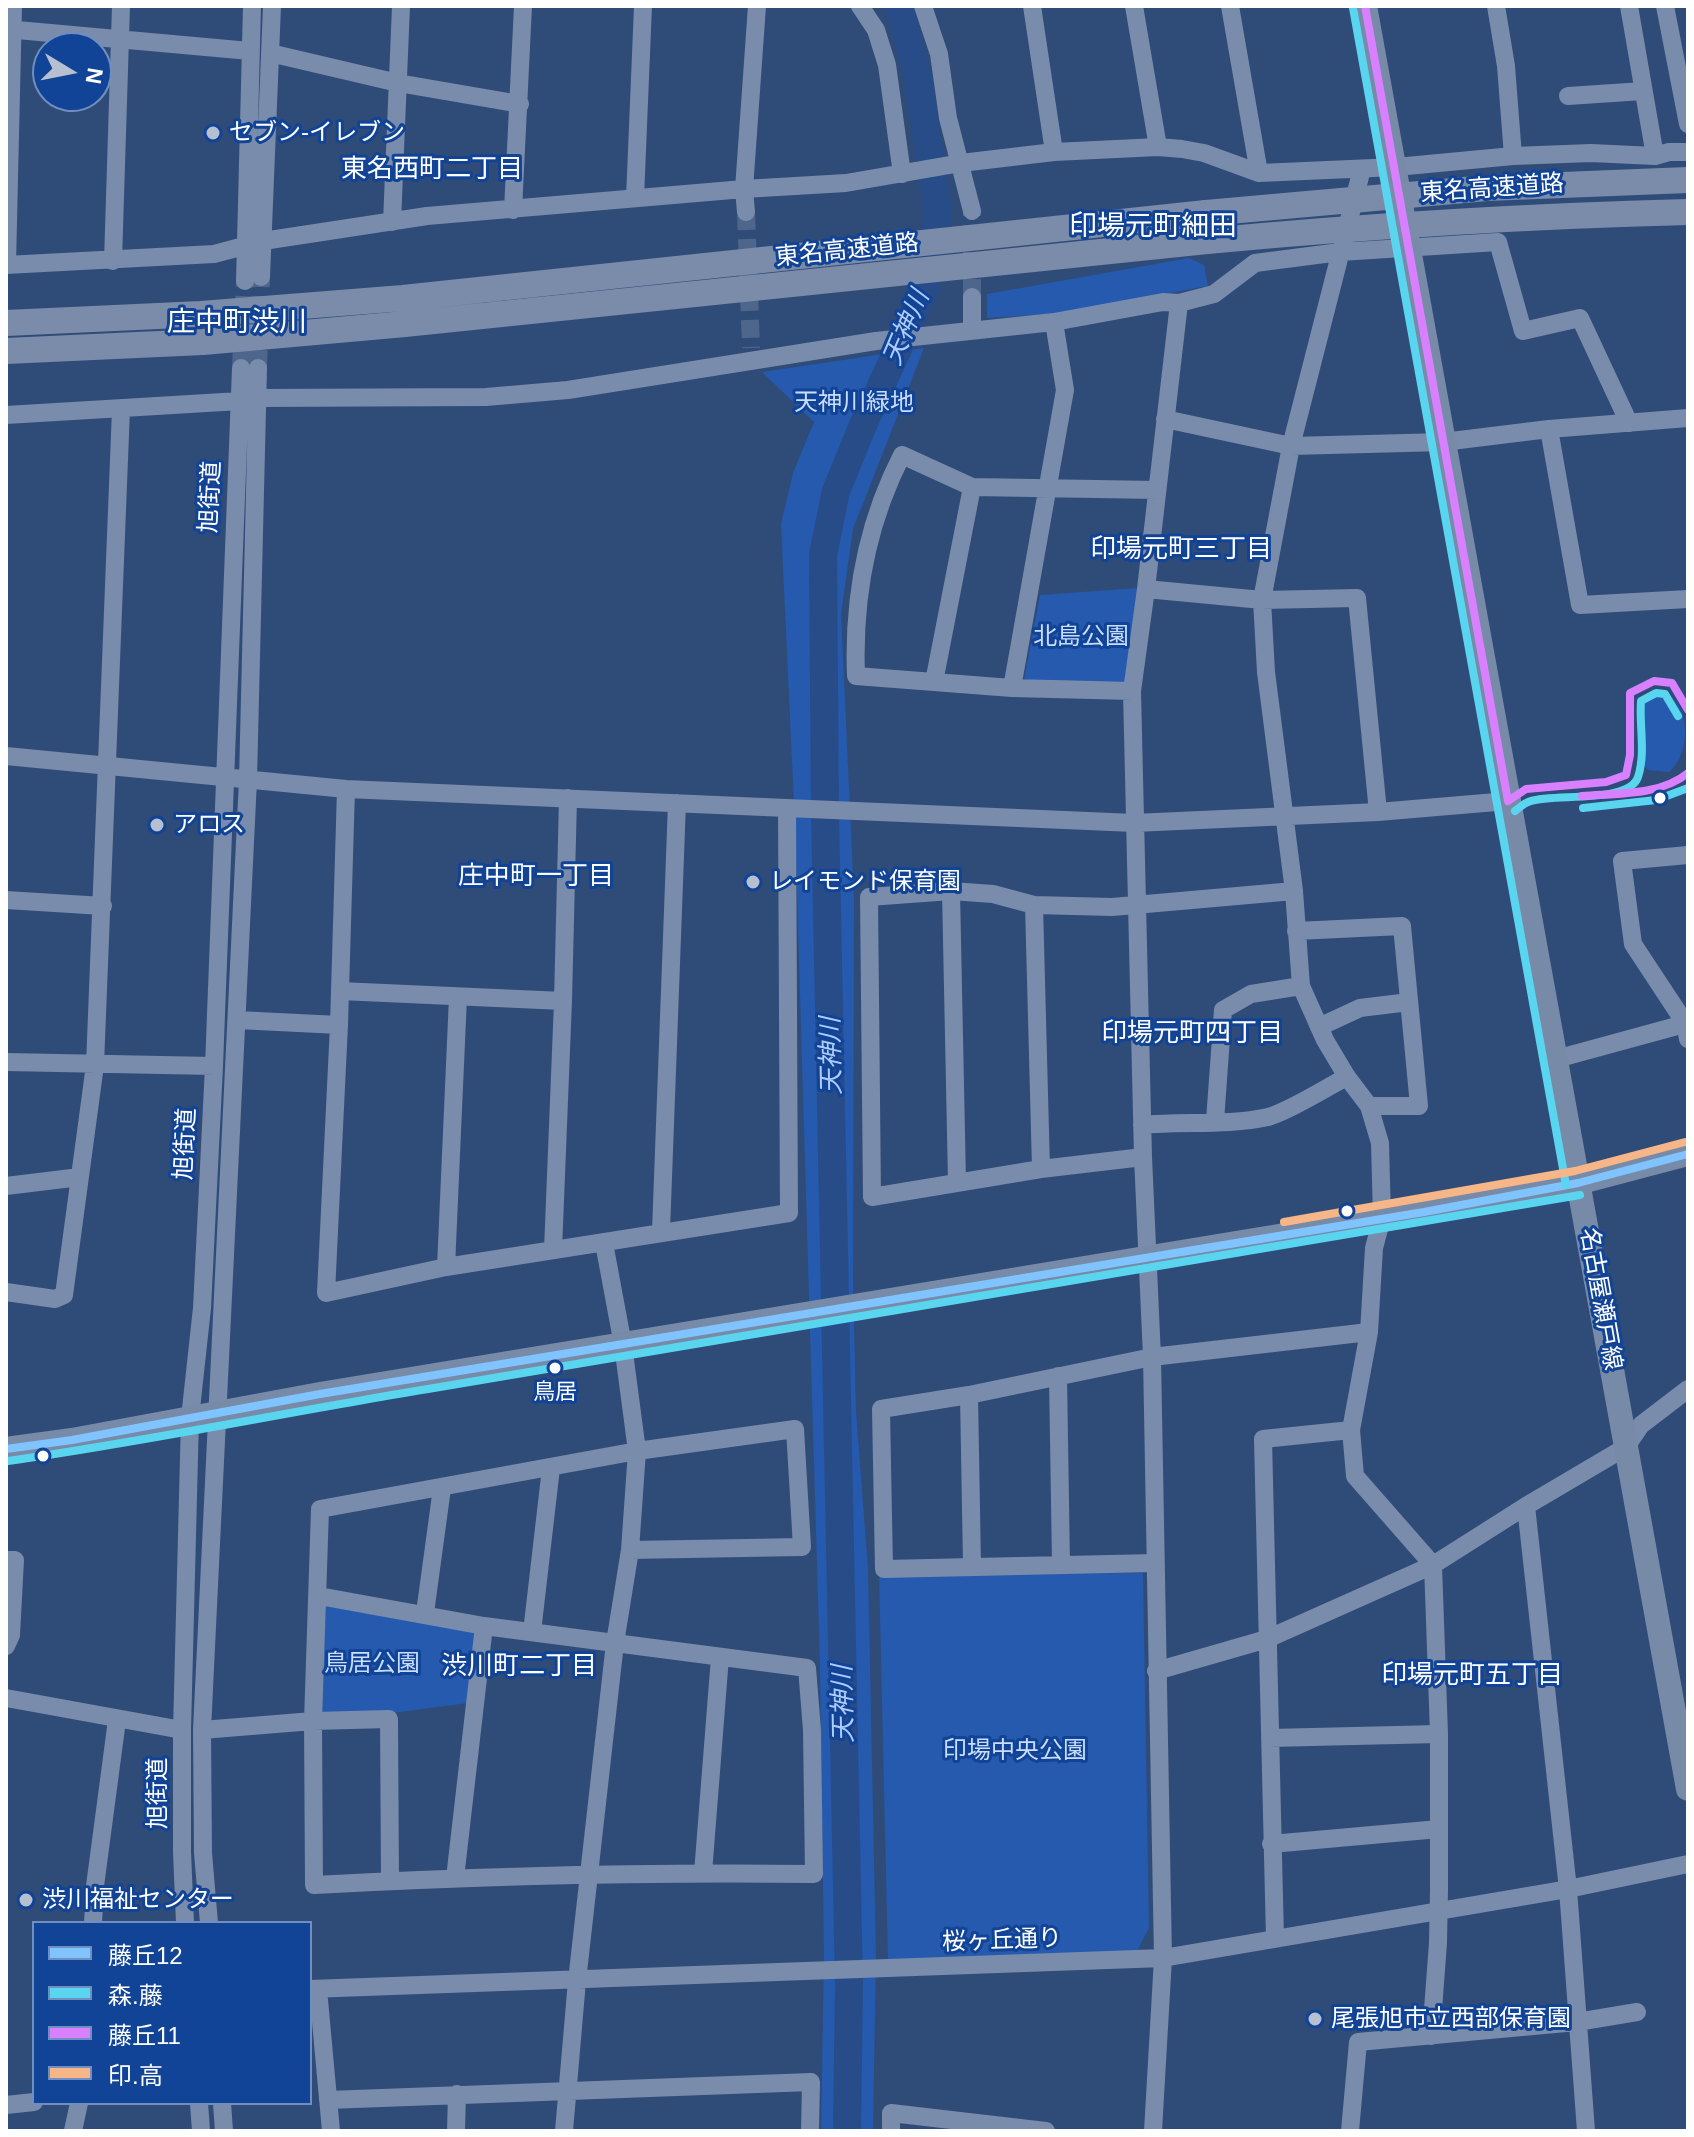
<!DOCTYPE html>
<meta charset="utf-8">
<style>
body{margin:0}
#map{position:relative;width:1694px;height:2137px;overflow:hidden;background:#2f4b78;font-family:Helvetica,"Noto Sans JP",sans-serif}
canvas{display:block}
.frame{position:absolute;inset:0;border:8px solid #fff;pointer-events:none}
.legend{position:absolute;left:32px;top:1921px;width:280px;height:184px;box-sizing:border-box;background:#114396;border:2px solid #708ec0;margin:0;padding:10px 14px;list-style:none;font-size:24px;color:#fff}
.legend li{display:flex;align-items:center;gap:16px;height:40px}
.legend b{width:40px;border:2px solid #708ec0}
.north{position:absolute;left:32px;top:32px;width:80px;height:80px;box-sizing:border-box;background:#114396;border:2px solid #708ec0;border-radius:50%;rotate:100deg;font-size:22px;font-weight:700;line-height:32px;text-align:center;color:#fff}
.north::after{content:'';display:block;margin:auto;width:28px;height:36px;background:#b6c0d0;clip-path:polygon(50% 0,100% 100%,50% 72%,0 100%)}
</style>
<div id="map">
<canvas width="1694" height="2137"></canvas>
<div class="frame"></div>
<ul class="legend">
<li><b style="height:10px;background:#80c4ff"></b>藤丘12</li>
<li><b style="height:10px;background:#5ad5f0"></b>森.藤</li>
<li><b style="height:10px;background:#d880ff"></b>藤丘11</li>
<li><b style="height:10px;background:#f7b688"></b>印.高</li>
</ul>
<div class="north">N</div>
</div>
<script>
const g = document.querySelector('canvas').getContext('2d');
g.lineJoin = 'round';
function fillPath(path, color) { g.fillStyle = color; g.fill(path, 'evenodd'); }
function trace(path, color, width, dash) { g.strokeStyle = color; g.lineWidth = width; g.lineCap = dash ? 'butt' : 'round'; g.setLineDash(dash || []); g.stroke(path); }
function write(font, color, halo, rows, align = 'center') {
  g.font = font + ' Helvetica,"Noto Sans JP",sans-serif'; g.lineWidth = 6; g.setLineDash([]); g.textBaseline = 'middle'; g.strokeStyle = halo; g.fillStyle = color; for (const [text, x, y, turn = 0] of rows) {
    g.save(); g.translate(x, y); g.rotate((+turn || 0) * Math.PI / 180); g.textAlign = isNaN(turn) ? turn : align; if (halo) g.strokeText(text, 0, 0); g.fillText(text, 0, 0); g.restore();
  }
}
fillPath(new Path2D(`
 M 1189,258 L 1204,265 L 1208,286 L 1053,314 L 987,318 L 987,294 Z
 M 924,348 L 853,529 L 841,614 L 854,897 L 853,1285 L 856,1411 L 868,1569 L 876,1956 L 873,2131 L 821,2131 L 824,1957 L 820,1666 L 795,826 L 781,524 L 793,473 L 814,422 L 762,372 Z
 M 1138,588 L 1125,685 L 1024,680 L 1040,595 Z
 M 1655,692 C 1692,694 1693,753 1669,772 L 1648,770 L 1643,764 L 1638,709 L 1645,696 Z
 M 1143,1573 L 1149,1928 L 1137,1951 L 888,1959 L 879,1574 Z
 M 325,1606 L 478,1631 L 468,1703 L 392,1713 L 318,1715 Z`), '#255aae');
trace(new Path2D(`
 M 847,2131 L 849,1985 L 825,814 L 823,555 L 836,491 L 863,425 L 925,290 L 938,213 L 918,77 L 899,6`), '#284c88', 28);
trace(new Path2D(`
 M 746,212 L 751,348
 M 972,297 L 972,211
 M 241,368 L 245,281
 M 258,368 L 261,277`), '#4e668c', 18, [18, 9]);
trace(new Path2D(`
 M 860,6 L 876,30 L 887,65 L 902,174
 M 923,6 L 939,54 L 948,118 L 972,211
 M 1032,6 L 1054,152
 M 1134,6 L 1158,147
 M 1230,6 L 1259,173
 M 1496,6 L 1506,66 L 1513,156
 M 1629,6 L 1655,156
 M 1665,6 L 1688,124
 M 6,29 L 250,51
 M 270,53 L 398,83 L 520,104
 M 1568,96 L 1643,91
 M 1362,169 L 1291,446 L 1262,600 L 1266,672 L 1294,891 L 1301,986 L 1325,1040 L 1347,1077 L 1369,1106 L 1380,1143 L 1382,1218 L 1374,1248 L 1369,1332 L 1351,1430 L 1355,1476 L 1433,1565 L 1439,1734 L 1439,1890 L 1438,1943 L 1431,2036
 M 635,198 L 643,6
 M 513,210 L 523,6
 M 746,212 L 744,189 L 757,6
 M 392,222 L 401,6
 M 113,261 L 121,6
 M 6,265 L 214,254 L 263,241 L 427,216 L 744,189 L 846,183 L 961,163 L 1054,152 L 1158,147 L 1182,149 L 1204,153 L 1259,173 L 1396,167 L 1513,156 L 1591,153 L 1655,156 L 1669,152 L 1688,152
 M 7,265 L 13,6
 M 261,277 L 272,6
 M 245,281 L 252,6
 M 972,297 L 972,329
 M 257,398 L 486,397 L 568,390 L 876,341 L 1054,322 L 1163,302 L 1179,303 L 1214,294 L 1255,263 L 1340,252 L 1498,242 L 1523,331 L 1580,318 L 1629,423
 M 6,415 L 240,401
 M 1165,419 L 1291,446 L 1443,442 L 1549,429 L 1688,418
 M 1549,429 L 1580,605 L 1688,599
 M 1146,589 L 1262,600 L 1357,598 L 1378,812
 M 934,682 L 972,487
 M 1012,688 L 1065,390 L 1054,322
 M 1132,691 L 1012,688 L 856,676 C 853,599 867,523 902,455 L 972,487 L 1157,490
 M 6,756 L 346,789 L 1134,823 L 1378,812 L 1508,801
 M 346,789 L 339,1025 L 326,1293 L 446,1267 L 789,1213 L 787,808
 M 1688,855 L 1622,861 L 1633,944 L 1685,1023 L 1688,1039
 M 951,891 L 957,1182
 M 6,900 L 103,906
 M 1034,905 L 1041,1169
 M 1296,931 L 1402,926 L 1419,1106 L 1369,1106
 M 340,991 L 563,1001
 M 237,1020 L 339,1025
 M 1319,1027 L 1360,1008 L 1409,1002
 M 1556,1059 L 1688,1023
 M 6,1062 L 214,1066
 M 1215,1121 L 1223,1010 L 1251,994 L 1301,986
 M 1142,1125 C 1183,1121 1227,1126 1268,1117 C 1290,1111 1325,1088 1347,1077
 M 1143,1157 L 1041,1169 L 872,1197 L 869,897 L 951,891 L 993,894 L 1034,905 L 1112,907 L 1294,891
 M 6,1186 L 80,1177
 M 661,1231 L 677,803
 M 553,1250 L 563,1001 L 568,798
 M 446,1267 L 458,997
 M 6,1292 L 55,1299 L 64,1295 L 95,1065 L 121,409
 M 1058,1376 L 1061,1564
 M 969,1395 L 972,1566
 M 1526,1506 L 1568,1889 L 1586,2131
 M 6,1560 L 15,1560 L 11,1635 L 6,1646
 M 1155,1563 L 884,1569 L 881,1409 L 969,1395 L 1152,1357 L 1369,1332
 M 319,1596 L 484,1626 L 807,1668 L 812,1730 L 814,1874 C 647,1872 480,1876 314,1885 L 313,1721 L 320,1509 L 637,1451 L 795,1429 L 802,1547 L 630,1550
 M 425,1613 L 442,1488
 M 532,1632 L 551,1468
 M 1156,1671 L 1267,1639 L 1433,1565 L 1526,1506 L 1626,1447 L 1641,1425 L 1688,1389
 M 6,1698 L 182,1730
 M 202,1730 L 313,1721 L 389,1719 L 390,1881
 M 1270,1738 L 1439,1734
 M 1271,1844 L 1439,1829
 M 703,1873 L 720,1657
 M 455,1878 L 484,1626
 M 93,1923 L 95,1886 L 117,1720
 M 185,1923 L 182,1852 L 182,1730 L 190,1418 L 202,1308 L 214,1066 L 241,368
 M 209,1923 L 203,1853 L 202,1730 L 248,780 L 258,368
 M 1275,1939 L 1263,1439 L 1351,1430
 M 310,1989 L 1163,1958 L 1568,1889 L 1688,1864
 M 318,1989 L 331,2131
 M 328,2100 L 811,2082 L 810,2131
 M 199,2103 L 201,2131
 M 222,2103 L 224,2131
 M 6,2105 L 34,2102
 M 73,2131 L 79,2103
 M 456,2131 L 457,2094
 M 564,2131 L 577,1981 L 615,1643 L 630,1550 L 637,1451 L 623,1345 L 604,1243
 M 891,2131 L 891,2113 L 1046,2131
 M 1153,2131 L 1163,1958 L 1152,1357 L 1143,1157 L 1132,691 L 1146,589 L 1179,303
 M 1350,2131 L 1358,2042 L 1577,2022 L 1637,2012`), '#798cab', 18);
trace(new Path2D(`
 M 1365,6 L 1688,1789
 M 6,1449 L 72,1440 L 320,1394 L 1424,1212 L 1578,1183 L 1688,1154`), '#778ba8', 24);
trace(new Path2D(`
 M 6,323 L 201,314 L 403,298 L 1206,213
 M 6,351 L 203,342 L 405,324 L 1207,241`), '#7a8caa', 26);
trace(new Path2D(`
 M 1206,213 L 1487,188 L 1688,180
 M 1207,241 C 1367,226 1527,216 1688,212`), '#7a8caa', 26);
trace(new Path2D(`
 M 6,1449 L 72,1440 L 320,1394 L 1424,1212 L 1578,1183 L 1688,1154`), '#80c4ff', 8);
trace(new Path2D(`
 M 1353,8 L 1566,1185
 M 1583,808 L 1656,800 L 1688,788
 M 1515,811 C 1519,808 1525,802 1531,801 C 1554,793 1629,804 1638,777 C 1646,752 1639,726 1641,701 L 1656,693 L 1665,694 L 1678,716
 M 8,1461 C 150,1441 292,1411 434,1388 C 816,1325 1198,1262 1580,1195`), '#5ad5f0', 8);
trace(new Path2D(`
 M 1365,6 L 1508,801
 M 1582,796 C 1616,793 1660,796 1688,773
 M 1508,801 L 1526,789 L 1606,782 L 1626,775 L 1630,755 L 1630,693 L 1654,681 L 1672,683 L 1688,710`), '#d880ff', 8);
trace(new Path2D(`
 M 1284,1222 L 1575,1171 L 1685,1142`), '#f7b688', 8);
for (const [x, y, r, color] of [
 [213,133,8,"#b6c0d0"],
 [1660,798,7,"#fff"],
 [157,825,8,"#b6c0d0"],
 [753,882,8,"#b6c0d0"],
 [1347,1211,7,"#fff"],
 [555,1368,7,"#fff"],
 [43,1456,7,"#fff"],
 [26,1900,8,"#b6c0d0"],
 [1315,2019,8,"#b6c0d0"]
]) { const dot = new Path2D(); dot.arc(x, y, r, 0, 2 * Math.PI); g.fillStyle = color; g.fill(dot); trace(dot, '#114396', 3); }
write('22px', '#fff', '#114396', [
 ["鳥居",555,1393]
]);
write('24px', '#fff', '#114396', [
 ["セブン-イレブン",229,133],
 ["アロス",173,825],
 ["レイモンド保育園",769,882],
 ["渋川福祉センター",42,1900],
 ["尾張旭市立西部保育園",1331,2019]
], 'left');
write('24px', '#fff', '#114396', [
 ["東名高速道路",1492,189,-4],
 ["東名高速道路",847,251,-6],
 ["旭街道",211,497,-87],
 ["旭街道",186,1144,-87],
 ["名古屋瀬戸線",1600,1299,80],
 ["旭街道",158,1793,-90],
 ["桜ヶ丘通り",1002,1941,-2]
]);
write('24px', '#c9defe', '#114396', [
 ["天神川緑地",854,403],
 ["北島公園",1081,637],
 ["鳥居公園",372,1664],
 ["印場中央公園",1015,1751]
]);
write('26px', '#fff', '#114396', [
 ["東名西町二丁目",432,170],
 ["印場元町三丁目",1181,550],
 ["庄中町一丁目",536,877],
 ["印場元町四丁目",1192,1034],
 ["渋川町二丁目",519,1667],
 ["印場元町五丁目",1472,1676]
]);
write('italic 26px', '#adccfa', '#114396', [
 ["天神川",907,328,-67],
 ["天神川",832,1056,-91],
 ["天神川",844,1704,-91]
]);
write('28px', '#fff', '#114396', [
 ["印場元町細田",1153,227],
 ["庄中町渋川",237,323]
]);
</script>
